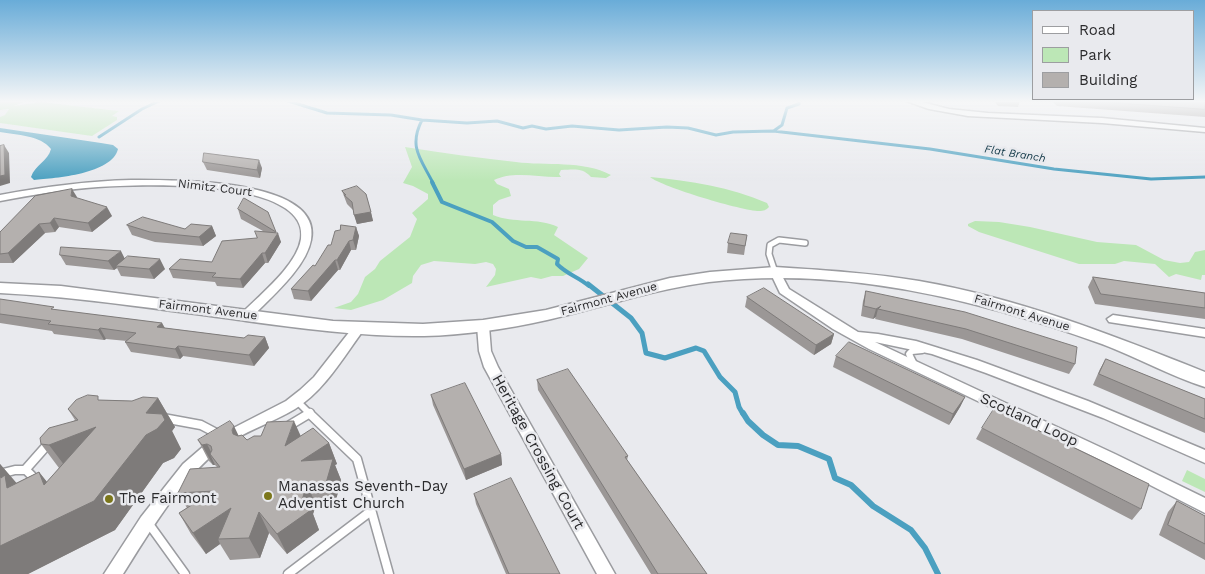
<!DOCTYPE html>
<style>
body{margin:0}
#map{position:relative;width:1205px;height:574px;overflow:hidden;background:#e9eaee;font-family:"Work Sans",sans-serif}
canvas{display:block}
.legend{position:absolute;left:1032px;top:10px;width:162px;height:90px;box-sizing:border-box;background:#e9eaee;border:1px solid #9d9ea1;margin:0;padding:6px 9px;list-style:none;font-size:15px;color:#2b2b2d}
.legend li{display:flex;align-items:center;gap:10px;height:25px}
.legend b{width:25px;border:1px solid #9d9ea1}
</style>
<div id="map">
<canvas width="1205" height="574"></canvas>
<ul class="legend">
<li><b style="height:6px;background:#fff"></b>Road</li>
<li><b style="height:14px;background:#bce7b6"></b>Park</li>
<li><b style="height:14px;background:#b4b0ae"></b>Building</li>
</ul>
</div>
<script>
const g = document.querySelector('canvas').getContext('2d');
g.lineJoin = 'round';
function fillPath(path, color) { g.fillStyle = color; g.fill(path, 'evenodd'); }
function trace(path, color, width, dash) { g.strokeStyle = color; g.lineWidth = width; g.lineCap = dash ? 'butt' : 'round'; g.setLineDash(dash || []); g.stroke(path); }
function write(font, color, halo, rows, align = 'center') {
  g.font = font + ' "Work Sans",sans-serif'; g.lineWidth = 5; g.setLineDash([]); g.textBaseline = 'middle'; g.strokeStyle = halo; g.fillStyle = color; for (const [text, x, y, turn = 0] of rows) {
    g.save(); g.translate(x, y); g.rotate((+turn || 0) * Math.PI / 180); g.textAlign = isNaN(turn) ? turn : align; if (halo) g.strokeText(text, 0, 0); g.fillText(text, 0, 0); g.restore();
  }
}
fillPath(new Path2D(`
 M 0,101 L 25,101 L 14,106 L 41,102 L 119,111 L 112,116 L 117,117 L 117,120 L 92,136 L 0,123 L 0,117 L 5,115 L 9,109 L 0,110 Z
 M 405,147 C 442,153 479,158 516,162 C 546,166 583,160 611,175 L 606,178 L 591,177 C 582,167 573,170 561,170 L 559,174 L 561,177 C 540,178 514,170 494,180 L 497,184 L 509,189 L 511,196 L 499,200 L 493,205 L 493,215 C 514,224 537,217 558,227 L 554,235 L 588,258 L 579,269 L 563,276 L 552,276 L 541,279 L 531,277 L 486,287 L 495,275 L 496,269 L 493,264 L 486,262 L 475,264 L 434,261 L 421,265 L 413,276 L 412,283 L 383,300 L 351,310 L 334,308 L 351,302 L 358,294 L 365,277 L 375,269 L 380,261 L 410,237 L 417,219 L 412,213 L 428,199 L 428,194 L 413,186 L 403,183 L 412,167 Z
 M 650,177 C 691,181 730,187 767,203 L 769,207 C 766,210 764,211 759,211 C 743,211 662,187 650,177 Z
 M 975,221 L 999,222 L 1030,227 L 1097,242 L 1136,245 L 1164,260 L 1180,263 L 1189,262 L 1195,252 L 1205,250 L 1205,275 L 1202,275 L 1201,280 L 1176,274 L 1169,277 L 1155,264 L 1124,261 L 1115,264 L 1079,264 L 979,232 L 968,226 L 968,224 Z
 M 1187,470 L 1205,479 L 1205,492 L 1182,481 Z`), '#bce7b6');
fillPath(new Path2D(`
 M 0,128 L 101,143 L 113,145 L 118,149 C 112,174 56,178 34,180 L 31,177 C 35,165 48,161 51,149 C 40,135 17,135 0,132 Z`), '#4ba0c0');
trace(new Path2D(`
 M 288,101 L 327,113 L 391,115 L 422,120 L 467,123 L 497,121 L 523,128 L 532,126 L 546,129 L 572,126 L 619,130 L 667,127 L 688,128 L 716,135 L 733,132 L 773,131 L 930,149 L 1054,169 L 1151,179 L 1205,177
 M 422,120 C 408,147 421,159 433,183
 M 775,130 L 782,125 L 787,108 L 799,104 L 799,101
 M 99,137 L 142,109 L 159,101`), '#4ba0c0', 3);
trace(new Path2D(`
 M 432,182 L 442,202 L 492,222 L 513,241 L 526,247 L 537,247 L 558,259 L 557,264 C 568,275 577,276 589,286`), '#4ba0c0', 4);
trace(new Path2D(`
 M 588,284 L 631,318 L 642,333 L 646,353 L 665,358 L 696,348 L 704,351 L 720,377 L 735,392 L 739,407 L 743,414`), '#4ba0c0', 5);
trace(new Path2D(`
 M 743,413 L 748,421 L 763,435 L 778,445 L 798,446 L 829,459 L 835,478 L 851,485 L 873,506 L 911,530 L 925,548 L 938,574`), '#4ba0c0', 6);
const laneFar2 = new Path2D(`
 M 775,272 L 769,254 L 770,245 L 779,240 L 805,243`);
const laneFar1 = new Path2D(`
 M 914,364 L 909,354 L 912,351 L 922,350
 M 297,401 L 310,414`);
const lane = new Path2D(`
 M 309,413 L 357,459 L 389,574
 M 163,418 L 201,425 L 220,435
 M 290,425 L 310,413
 M 25,470 L 48,444
 M 0,474 L 15,470 L 26,470 L 32,476 L 32,482
 M 149,524 L 185,574
 M 288,574 L 371,511`);
const street = new Path2D(`
 M 906,101 L 918,101 L 949,109 L 988,113 L 1102,118 L 1205,128 L 1205,132 L 1102,123 L 968,116 L 929,109 Z
 M 131,180 C 168,180 324,177 311,240 C 306,268 270,298 251,318 L 247,319 L 241,315 L 243,312 C 261,294 297,265 301,239 C 311,177 136,184 98,187 C 65,189 32,195 0,201 L 0,195 C 43,187 87,181 131,180 Z
 M 775,269 L 780,272 L 789,289 L 858,332 L 878,334 L 916,341 L 977,360 L 1088,401 L 1205,450 L 1205,463 L 1103,418 L 986,373 L 932,354 L 875,342 L 1115,454 L 1205,498 L 1205,513 L 1105,462 L 869,349 L 833,329 L 780,293 L 770,272 Z
 M 1113,315 L 1205,329 L 1205,337 L 1109,322 L 1107,319 Z
 M 483,322 L 489,326 L 491,351 L 498,367 L 615,574 L 597,574 L 484,367 L 479,351 L 477,326 Z
 M 358,325 L 364,329 L 362,332 C 343,358 324,391 295,409 C 272,423 242,432 221,448 C 179,481 151,530 123,574 L 104,574 L 141,517 L 183,464 L 212,439 L 286,401 L 300,390 L 314,377 L 354,326 Z`);
const secondary = new Path2D(`
 M 775,267 C 823,270 871,273 919,281 C 1018,298 1112,335 1205,372 L 1205,387 C 1170,376 1137,357 1102,344 C 976,299 843,266 709,282 C 654,289 601,308 547,320 C 507,329 465,335 424,336 C 364,337 305,329 246,321 C 164,310 82,297 0,293 L 0,283 L 61,286 L 333,321 L 423,324 L 483,320 L 546,310 L 670,278 L 710,272 Z`);
trace(laneFar2, '#9b9ca0', 8);
trace(laneFar1, '#9b9ca0', 9);
trace(lane, '#9b9ca0', 11);
trace(street, '#9b9ca0', 3);
trace(secondary, '#9b9ca0', 3);
trace(laneFar2, '#fff', 5);
trace(laneFar1, '#fff', 6);
trace(lane, '#fff', 8);
fillPath(street, '#fff');
fillPath(secondary, '#fff');
fillPath(new Path2D(`
 M 994,101 L 1020,101 L 1018,107 L 998,106 Z
 M 1052,101 L 1205,101 L 1205,117 L 1057,106 Z
 M 203,162 L 262,168 L 260,178 L 207,170 Z
 M 342,191 L 366,194 L 373,221 L 357,224 L 353,210 L 347,204 Z
 M 77,197 L 77,198 L 112,216 L 92,232 L 59,227 L 55,232 L 45,233 L 13,263 L 0,263 L 0,232 Z
 M 238,209 L 268,212 L 276,233 L 281,242 L 268,263 L 265,263 L 243,288 L 217,286 L 215,282 L 173,278 L 169,269 L 212,262 L 257,238 L 263,231 L 241,219 Z
 M 127,225 L 185,229 L 212,226 L 216,236 L 203,246 L 155,242 L 132,235 Z
 M 356,227 L 359,236 L 356,250 L 351,250 L 340,270 L 338,270 L 311,301 L 294,299 L 291,289 L 315,266 L 331,245 Z
 M 747,235 L 744,255 L 727,253 L 728,243 Z
 M 60,255 L 125,259 L 165,269 L 154,279 L 121,276 L 117,268 L 114,270 L 66,265 Z
 M 1093,277 L 1205,293 L 1205,319 L 1095,304 L 1088,287 Z
 M 866,291 L 1075,364 L 1069,374 L 962,339 L 875,319 L 876,317 L 873,319 L 861,316 L 863,301 Z
 M 747,297 L 834,334 L 831,344 L 814,355 L 745,307 Z
 M 0,299 L 56,310 L 162,323 L 165,328 L 244,338 L 265,337 L 269,348 L 254,366 L 183,356 L 180,359 L 131,352 L 125,342 L 127,341 L 106,339 L 104,340 L 54,334 L 52,331 L 0,323 Z
 M 836,356 L 965,397 L 960,407 L 949,425 L 833,367 Z
 M 1106,359 L 1205,399 L 1205,433 L 1093,385 L 1100,369 Z
 M 537,380 L 628,456 L 627,460 L 707,574 L 651,574 L 538,390 Z
 M 431,395 L 501,454 L 502,465 L 466,480 L 433,405 Z
 M 158,398 L 175,427 L 172,431 L 181,449 L 174,458 L 163,463 L 115,530 L 28,574 L 0,574 L 0,464 L 16,483 L 39,472 L 47,482 L 59,468 L 41,444 L 75,420 L 68,409 L 100,400 L 132,401 Z
 M 982,428 L 1141,509 L 1132,520 L 976,439 Z
 M 239,436 L 247,440 L 300,436 L 329,443 L 337,464 L 335,465 L 341,480 L 335,504 L 316,505 L 313,514 L 319,530 L 287,554 L 269,533 L 260,558 L 230,560 L 220,544 L 206,554 L 191,534 L 179,513 L 187,508 L 178,493 L 217,467 L 215,465 L 213,465 L 209,461 L 198,440 Z
 M 474,494 L 560,574 L 506,574 L 476,504 Z
 M 1177,501 L 1205,516 L 1205,560 L 1159,535 L 1168,512 Z`), '#9b9796');
fillPath(new Path2D(`
 M 4,145 L 9,153 L 10,183 L 0,186 L 0,176 Z
 M 259,160 L 262,168 L 260,178 L 257,170 Z
 M 72,189 L 77,197 L 75,205 L 71,196 Z
 M 107,207 L 112,216 L 92,232 L 88,223 Z
 M 371,212 L 373,221 L 357,224 L 354,215 Z
 M 54,218 L 59,227 L 55,232 L 50,223 Z
 M 39,224 L 45,233 L 13,263 L 8,253 Z
 M 212,226 L 216,236 L 203,246 L 199,237 Z
 M 356,227 L 359,236 L 356,250 L 353,240 Z
 M 278,233 L 281,242 L 268,263 L 265,253 Z
 M 349,241 L 351,250 L 340,270 L 337,260 Z
 M 121,251 L 126,261 L 116,266 L 117,268 L 114,270 L 108,261 Z
 M 262,253 L 265,263 L 243,288 L 240,279 Z
 M 160,259 L 165,269 L 154,279 L 149,269 Z
 M 335,260 L 338,270 L 311,301 L 308,291 Z
 M 881,306 L 878,309 L 876,317 L 873,319 L 876,309 Z
 M 162,323 L 167,333 L 157,327 Z
 M 100,328 L 106,339 L 104,340 L 98,330 Z
 M 834,334 L 831,344 L 814,355 L 816,345 Z
 M 265,337 L 269,348 L 254,366 L 249,355 Z
 M 178,346 L 183,356 L 180,359 L 175,349 Z
 M 965,397 L 960,407 L 949,425 L 953,414 Z
 M 158,398 L 175,427 L 172,431 L 181,449 L 174,458 L 163,463 L 115,530 L 28,574 L 0,574 L 0,546 L 146,413 Z
 M 294,421 L 303,441 L 285,446 Z
 M 234,426 L 244,447 L 233,434 L 232,430 Z
 M 96,427 L 71,474 L 49,445 Z
 M 329,443 L 337,464 L 335,465 L 341,480 L 335,504 L 326,483 L 301,461 Z
 M 207,444 L 216,462 L 210,454 L 215,465 L 213,465 L 202,445 Z
 M 501,454 L 502,465 L 466,480 L 464,469 Z
 M 0,464 L 20,487 L 32,516 L 0,479 Z
 M 39,472 L 62,501 L 44,485 Z
 M 307,484 L 316,505 L 313,514 L 319,530 L 287,554 L 277,534 L 302,500 Z
 M 231,508 L 218,539 L 220,544 L 206,554 L 193,533 Z
 M 259,512 L 269,533 L 260,558 L 249,538 Z`), '#7e7b7a');
const building = new Path2D(`
 M 1091,101 L 1205,101 L 1205,109 Z
 M 4,145 L 5,175 L 0,176 L 0,146 Z
 M 204,153 L 259,160 L 257,170 L 203,162 Z
 M 357,186 L 366,194 L 371,212 L 354,215 L 352,202 L 344,195 L 346,195 L 342,191 Z
 M 72,189 L 71,196 L 107,207 L 88,223 L 54,218 L 50,223 L 39,224 L 8,253 L 0,254 L 0,232 L 35,196 Z
 M 244,198 L 268,212 L 276,232 L 238,209 Z
 M 143,217 L 185,229 L 191,224 L 212,226 L 199,237 L 150,232 L 127,225 Z
 M 341,225 L 356,227 L 353,240 L 349,241 L 337,260 L 335,260 L 308,291 L 291,289 L 313,265 L 315,266 L 328,245 L 331,245 L 335,231 L 340,230 Z
 M 255,231 L 278,233 L 265,253 L 262,253 L 240,279 L 212,277 L 216,273 L 169,269 L 180,259 L 212,262 L 222,241 L 257,238 Z
 M 731,233 L 747,235 L 745,246 L 728,243 Z
 M 61,247 L 121,251 L 108,261 L 60,255 Z
 M 128,256 L 160,259 L 149,269 L 116,266 Z
 M 1093,277 L 1205,293 L 1205,308 L 1101,294 Z
 M 764,288 L 834,334 L 816,345 L 747,297 Z
 M 866,291 L 965,312 L 1077,347 L 1075,364 L 966,329 L 878,309 L 881,306 L 876,309 L 864,306 Z
 M 0,299 L 54,307 L 51,309 L 162,323 L 157,327 L 244,338 L 248,335 L 265,337 L 249,355 L 178,346 L 175,349 L 125,342 L 136,333 L 100,328 L 98,330 L 48,324 L 51,321 L 0,314 Z
 M 849,342 L 965,397 L 953,414 L 836,356 Z
 M 1106,359 L 1205,399 L 1205,419 L 1099,374 Z
 M 568,369 L 628,456 L 625,457 L 707,574 L 658,574 L 537,380 Z
 M 465,383 L 501,454 L 464,469 L 431,395 Z
 M 88,395 L 98,396 L 98,400 L 132,401 L 143,397 L 158,398 L 146,413 L 162,414 L 165,420 L 157,429 L 146,435 L 94,501 L 0,546 L 0,475 L 1,478 L 5,475 L 7,488 L 39,472 L 44,485 L 96,427 L 49,445 L 41,444 L 40,438 L 49,428 L 78,420 L 68,409 L 76,400 Z
 M 994,409 L 1149,484 L 1141,509 L 982,428 Z
 M 230,421 L 234,426 L 232,430 L 233,434 L 238,436 L 242,435 L 247,440 L 254,436 L 261,436 L 267,422 L 294,421 L 285,446 L 313,428 L 329,443 L 301,461 L 333,459 L 326,483 L 307,484 L 302,500 L 311,510 L 277,534 L 259,512 L 249,538 L 218,539 L 231,508 L 193,533 L 179,513 L 214,491 L 178,493 L 190,469 L 220,467 L 210,454 L 212,450 L 211,446 L 207,444 L 202,445 L 198,440 Z
 M 511,478 L 560,574 L 509,574 L 474,494 Z
 M 1177,501 L 1205,516 L 1205,544 L 1168,525 Z`);
fillPath(building, '#b4b0ae');
trace(building, '#7e7b7a', 1);
const sky = g.createLinearGradient(0, 0, 0, 181);
sky.addColorStop(0, '#69acd8');
sky.addColorStop(0.56, '#f5f6f7');
sky.addColorStop(1, '#f5f6f700');
g.fillStyle = sky;
g.fillRect(0, 0, 1205, 181);
for (const [x, y, r, color] of [
 [268,496,5,"#7b761b"],
 [109,499,5,"#7b761b"]
]) { const dot = new Path2D(); dot.arc(x, y, r, 0, 2 * Math.PI); g.fillStyle = color; g.fill(dot); trace(dot, '#e9eaee', 2); }
write('italic 11px', '#0f3645', '#e9eaee', [
 ["Flat Branch",1015,154,9]
]);
write('12px', '#2b2b2d', '#e9eaee', [
 ["Nimitz Court",215,188,7],
 ["Fairmont Avenue",609,299,-15],
 ["Fairmont Avenue",208,310,7],
 ["Fairmont Avenue",1022,313,17]
]);
write('15px', '#2b2b2d', '#e9eaee', [
 ["Scotland Loop",1029,420,25],
 ["Heritage Crossing Court",538,452,61]
]);
write('15px', '#2b2b2d', '#e9eaee', [
 ["Manassas Seventh-Day",278,487],
 ["Adventist Church",278,504],
 ["The Fairmont",119,499]
], 'left');
</script>
